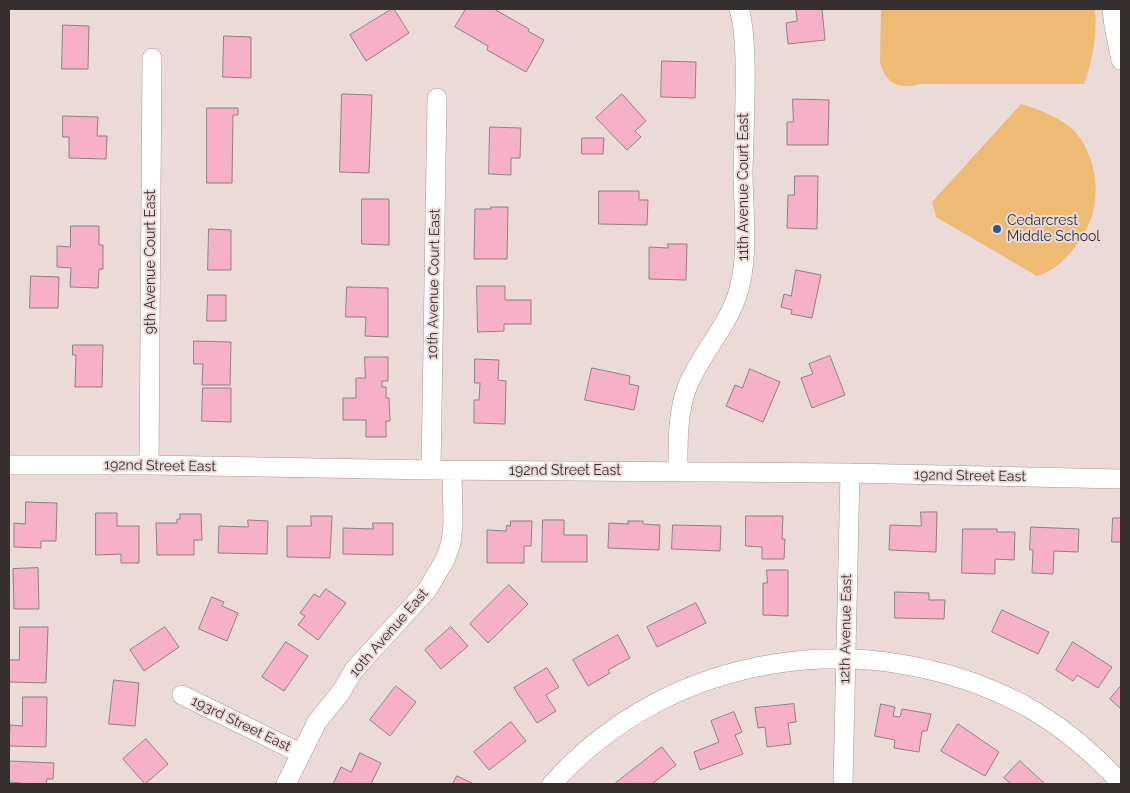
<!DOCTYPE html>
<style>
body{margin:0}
#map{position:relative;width:1130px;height:793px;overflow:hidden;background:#ecdad9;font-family:Raleway,sans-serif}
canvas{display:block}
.frame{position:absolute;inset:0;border:10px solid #362f2f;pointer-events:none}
</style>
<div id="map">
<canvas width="1130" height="793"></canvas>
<div class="frame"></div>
</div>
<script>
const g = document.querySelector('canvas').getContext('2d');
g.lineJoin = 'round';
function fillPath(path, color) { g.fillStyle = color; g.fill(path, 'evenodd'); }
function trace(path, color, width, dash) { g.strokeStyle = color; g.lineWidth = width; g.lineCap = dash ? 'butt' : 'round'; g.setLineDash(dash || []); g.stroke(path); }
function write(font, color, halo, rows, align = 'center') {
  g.font = font + ' Raleway,sans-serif'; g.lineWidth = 4; g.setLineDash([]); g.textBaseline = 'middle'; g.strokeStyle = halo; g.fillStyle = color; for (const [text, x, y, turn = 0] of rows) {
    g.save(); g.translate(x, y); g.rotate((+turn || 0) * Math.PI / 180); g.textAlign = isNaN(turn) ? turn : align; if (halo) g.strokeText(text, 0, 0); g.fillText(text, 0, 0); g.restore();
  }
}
fillPath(new Path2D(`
 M 881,9 L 1095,9 C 1097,36 1093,59 1084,84 L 920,84 C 900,90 885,84 880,62 Z
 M 1021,104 C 1040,110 1061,117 1075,132 C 1093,151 1100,186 1093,212 C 1088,232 1071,256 1054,268 C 1049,271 1043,274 1037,276 L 936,217 L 932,202 Z`), '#eebb74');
const building = new Path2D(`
 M 392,9 L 394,9 L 409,33 L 366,61 L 350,35 Z
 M 466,9 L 494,9 L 529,29 L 528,31 L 544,40 L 526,72 L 487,50 L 488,46 L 455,27 Z
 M 796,9 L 822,9 L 825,40 L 788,44 L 786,23 L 797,21 Z
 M 63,25 L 89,26 L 88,69 L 62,69 Z
 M 224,36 L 251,37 L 251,78 L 223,77 Z
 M 662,61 L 696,62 L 695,98 L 661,97 Z
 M 342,94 L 372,95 L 369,173 L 340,172 Z
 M 622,94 L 646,121 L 635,131 L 641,137 L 627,150 L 596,118 Z
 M 793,99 L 829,100 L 828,145 L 787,145 L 787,122 L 793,122 Z
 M 207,108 L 238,108 L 238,115 L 233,115 L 232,183 L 207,183 Z
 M 63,116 L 98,117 L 97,136 L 107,136 L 106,159 L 69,158 L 69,137 L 63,137 Z
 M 490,127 L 521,128 L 520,158 L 511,158 L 511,175 L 489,174 Z
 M 582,138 L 604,138 L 603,154 L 582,154 Z
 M 795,176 L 818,176 L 817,229 L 787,228 L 788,195 L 794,195 Z
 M 599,191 L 639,191 L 639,200 L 648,200 L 647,225 L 599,224 Z
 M 362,199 L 389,199 L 389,245 L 362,244 Z
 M 491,207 L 508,207 L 507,259 L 474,259 L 475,209 L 491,209 Z
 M 71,226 L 99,226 L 99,245 L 103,245 L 103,269 L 99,269 L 98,288 L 70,287 L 71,268 L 57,267 L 57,246 L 70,247 Z
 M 209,229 L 231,230 L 231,270 L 208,270 Z
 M 668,244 L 687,244 L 686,280 L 649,279 L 649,247 L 668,248 Z
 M 796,270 L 821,275 L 812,318 L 791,314 L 792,310 L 781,307 L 784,294 L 791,296 Z
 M 31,276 L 59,277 L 58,308 L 30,308 Z
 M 477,286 L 505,286 L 505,300 L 531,300 L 531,324 L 504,324 L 504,331 L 478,332 Z
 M 347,287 L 388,288 L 388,337 L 365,336 L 366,317 L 346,317 Z
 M 208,295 L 226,295 L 226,321 L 207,321 Z
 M 194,341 L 231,342 L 230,385 L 202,385 L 203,364 L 194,364 Z
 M 73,345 L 103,345 L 102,387 L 75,387 L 76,355 L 73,355 Z
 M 830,356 L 845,395 L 812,408 L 801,378 L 813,374 L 809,364 Z
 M 365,357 L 388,357 L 388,381 L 382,381 L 382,387 L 386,387 L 386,398 L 389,398 L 390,421 L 386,421 L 386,437 L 366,437 L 366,420 L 343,420 L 343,398 L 356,398 L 356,378 L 365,378 Z
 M 475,359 L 499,360 L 498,380 L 506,381 L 505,424 L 474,423 L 474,400 L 479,400 L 480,383 L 475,383 Z
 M 592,368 L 630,376 L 629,384 L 639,386 L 634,410 L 585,400 Z
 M 750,369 L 780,382 L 763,422 L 726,406 L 735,385 L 742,388 Z
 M 203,388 L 231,388 L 231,422 L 202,421 Z
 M 26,502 L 57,503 L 56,541 L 41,541 L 41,548 L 14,547 L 14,523 L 25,524 Z
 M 921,512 L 937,512 L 936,552 L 889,550 L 890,525 L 921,526 Z
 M 96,513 L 117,513 L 117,526 L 139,526 L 139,563 L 121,563 L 121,554 L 96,555 Z
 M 180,514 L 201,514 L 202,540 L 194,540 L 194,555 L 157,555 L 156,523 L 177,523 L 177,519 L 180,519 Z
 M 311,516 L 332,516 L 330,558 L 287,557 L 287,526 L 311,526 Z
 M 746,516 L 783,516 L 782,539 L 785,539 L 784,559 L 762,559 L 762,547 L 746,546 Z
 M 1113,518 L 1121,518 L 1121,542 L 1112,542 Z
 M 248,520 L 268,521 L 267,554 L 218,553 L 219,526 L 248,527 Z
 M 543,520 L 564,520 L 564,535 L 587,535 L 587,562 L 542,562 Z
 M 511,521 L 532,521 L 531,546 L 524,546 L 524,563 L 487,563 L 487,530 L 506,531 L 507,525 L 510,526 Z
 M 628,521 L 643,521 L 643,524 L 660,525 L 659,550 L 608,548 L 609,523 L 628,524 Z
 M 373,523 L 393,523 L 393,555 L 343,554 L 343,528 L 373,529 Z
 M 673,525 L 721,526 L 720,551 L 672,549 Z
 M 1031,527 L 1079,529 L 1078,552 L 1054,551 L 1053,574 L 1032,573 L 1033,550 L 1030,550 Z
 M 963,529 L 997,529 L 997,532 L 1015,532 L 1014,560 L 995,559 L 995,574 L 962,573 Z
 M 38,568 L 39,609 L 14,609 L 13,569 Z
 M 767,570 L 788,570 L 788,616 L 763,615 L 763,583 L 767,583 Z
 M 509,585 L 528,604 L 488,643 L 470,624 Z
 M 326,589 L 346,603 L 318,640 L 298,625 L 305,616 L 300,613 L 314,594 L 319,597 Z
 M 895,592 L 929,593 L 929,600 L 945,600 L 944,619 L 895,618 Z
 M 212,597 L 224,602 L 222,606 L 238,613 L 227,641 L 199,629 Z
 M 696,603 L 706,623 L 657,647 L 647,627 Z
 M 1002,610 L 1049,632 L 1038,654 L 992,632 Z
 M 20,627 L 48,627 L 46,683 L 9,682 L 9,660 L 19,660 Z
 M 165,627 L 179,647 L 144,671 L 130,650 Z
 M 451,627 L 468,646 L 441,669 L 425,650 Z
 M 618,635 L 630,658 L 608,670 L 610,673 L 588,686 L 573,660 Z
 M 286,642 L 308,656 L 284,691 L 262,677 Z
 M 1073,642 L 1112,667 L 1098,688 L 1077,675 L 1073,681 L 1056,670 Z
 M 547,668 L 559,687 L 546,695 L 556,711 L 537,723 L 514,688 Z
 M 114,680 L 139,683 L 135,726 L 109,724 Z
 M 396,686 L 416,702 L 390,736 L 370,720 Z
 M 1121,686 L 1121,709 L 1110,699 Z
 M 23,697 L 47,697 L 46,747 L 9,746 L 10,725 L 22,726 Z
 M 794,704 L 796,722 L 788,723 L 791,744 L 767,747 L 765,727 L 758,728 L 755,708 Z
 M 881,704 L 895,707 L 893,716 L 900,717 L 902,709 L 931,714 L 927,731 L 922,731 L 919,752 L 894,748 L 895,740 L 875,736 Z
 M 734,712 L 742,732 L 735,735 L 743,754 L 700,770 L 694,752 L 719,742 L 711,721 Z
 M 511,722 L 526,741 L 489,770 L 474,752 Z
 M 958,724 L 999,752 L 985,776 L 941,751 Z
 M 146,739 L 168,764 L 145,784 L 123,759 Z
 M 662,747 L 676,765 L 652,784 L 617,784 L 616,783 Z
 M 360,753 L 381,763 L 371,784 L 333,784 L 341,767 L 351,772 Z
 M 9,761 L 54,763 L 53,779 L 47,779 L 46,784 L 20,784 L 20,783 L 9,782 Z
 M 1020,761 L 1045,784 L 1011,784 L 1004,778 Z
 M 457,776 L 474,784 L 453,784 Z`);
fillPath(building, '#f6b0c8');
trace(building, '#908085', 1);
const minor = new Path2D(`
 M 1112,9 L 1114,26 L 1121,60
 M 9,465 L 149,465 L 431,470 L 850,473 L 1121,479
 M 149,465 L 152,58
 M 431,470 L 437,98
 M 678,472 C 678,443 677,412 688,385 C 701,354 726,328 737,296 C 750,256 743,213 743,171 C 744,133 746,95 745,58 C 744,42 744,24 739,9
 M 182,695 L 300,753
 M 286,784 L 317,722 L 341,692 L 354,670 L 427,590 L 445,560 L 451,543 L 453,523 L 452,470
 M 552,784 C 670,651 868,623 1024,705 C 1060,725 1093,753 1121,783
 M 843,784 L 850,473`);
trace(minor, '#a69695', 20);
trace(minor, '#fff', 19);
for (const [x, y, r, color] of [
 [997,229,5,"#265b94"]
]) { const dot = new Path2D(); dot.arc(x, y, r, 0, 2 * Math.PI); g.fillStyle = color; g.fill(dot); trace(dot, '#ecdad9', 2); }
write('14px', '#362f2f', '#ecdad9', [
 ["11th Avenue Court East",744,187,-90],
 ["9th Avenue Court East",151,262,-90],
 ["10th Avenue Court East",434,284,-89],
 ["192nd Street East",160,466,1],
 ["192nd Street East",565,471],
 ["192nd Street East",970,476,1],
 ["12th Avenue East",846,629,-89],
 ["10th Avenue East",389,633,-49],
 ["193rd Street East",241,724,26]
]);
write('14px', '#362f2f', '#ecdad9', [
 ["Cedarcrest",1007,221],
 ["Middle School",1007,237]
], 'left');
</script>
